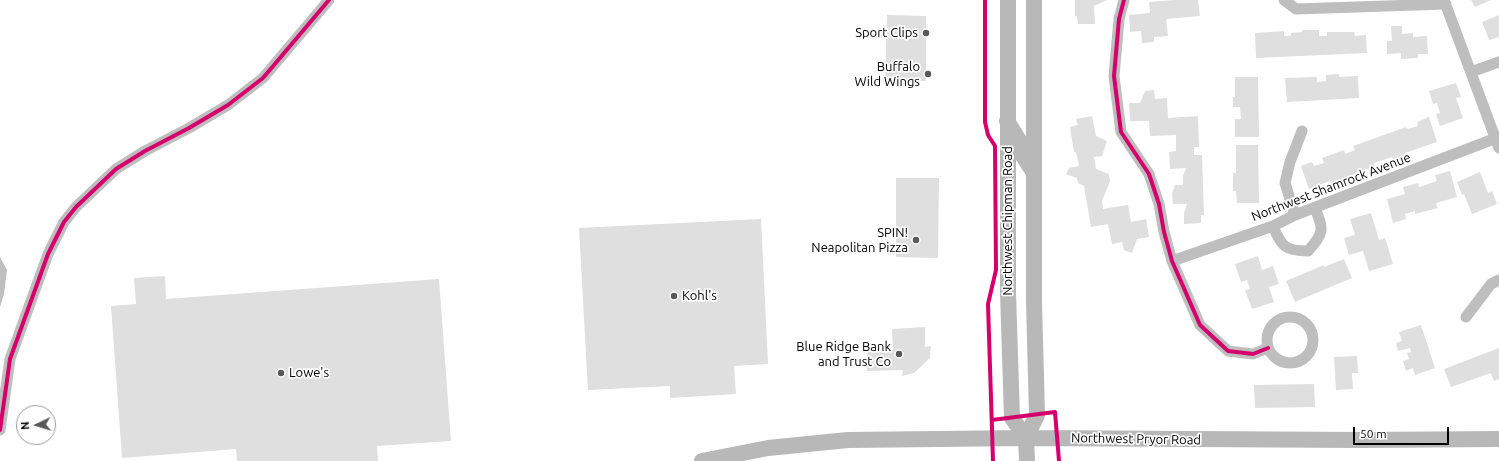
<!DOCTYPE html>
<style>
body{margin:0}
#map{position:relative;width:1499px;height:461px;overflow:hidden;background:#fff;font-family:Ubuntu,sans-serif}
canvas{display:block}
.north{position:absolute;left:16px;top:405px;width:40px;height:40px;box-sizing:border-box;background:#fff;border:1px solid #999;border-radius:50%;rotate:266deg;font-size:11px;font-weight:700;line-height:16px;text-align:center;color:#000}
.north::after{content:'';display:block;margin:auto;width:14px;height:18px;background:#595959;clip-path:polygon(50% 0,100% 100%,50% 72%,0 100%)}
.scale{position:absolute;left:1353px;top:427px;width:96px;height:18px;box-sizing:border-box;border:2px solid #000;border-top:0;padding-left:5px;font-size:12px;line-height:14px;white-space:nowrap;color:#000;-webkit-text-stroke:3px #fff;paint-order:stroke}
</style>
<div id="map">
<canvas width="1499" height="461"></canvas>
<div class="north">N</div>
<div class="scale">50 m</div>
</div>
<script>
const g = document.querySelector('canvas').getContext('2d');
g.lineJoin = 'round';
function fillPath(path, color) { g.fillStyle = color; g.fill(path, 'evenodd'); }
function trace(path, color, width, dash) { g.strokeStyle = color; g.lineWidth = width; g.lineCap = dash ? 'butt' : 'round'; g.setLineDash(dash || []); g.stroke(path); }
function write(font, color, halo, rows, align = 'center') {
  g.font = font + ' Ubuntu,sans-serif'; g.lineWidth = 3.5; g.setLineDash([]); g.textBaseline = 'middle'; g.strokeStyle = halo; g.fillStyle = color; for (const [text, x, y, turn = 0] of rows) {
    g.save(); g.translate(x, y); g.rotate((+turn || 0) * Math.PI / 180); g.textAlign = isNaN(turn) ? turn : align; if (halo) g.strokeText(text, 0, 0); g.fillText(text, 0, 0); g.restore();
  }
}
fillPath(new Path2D(`
 M 0,257 L 7,270 L 4,294 L 0,307 Z`), '#bfbfbf');
fillPath(new Path2D(`
 M 1075,0 L 1107,0 L 1094,6 L 1095,24 L 1078,24 L 1077,16 L 1075,16 Z
 M 1175,0 L 1198,0 L 1200,16 L 1166,19 L 1168,36 L 1154,37 L 1154,42 L 1142,43 L 1141,31 L 1130,32 L 1129,15 L 1150,13 L 1149,2 Z
 M 1471,0 L 1491,0 L 1475,7 Z
 M 887,15 L 926,16 L 926,81 L 885,81 Z
 M 1499,15 L 1499,37 L 1489,40 L 1482,22 Z
 M 1391,26 L 1402,26 L 1402,34 L 1413,33 L 1413,37 L 1427,36 L 1428,54 L 1418,54 L 1418,58 L 1401,59 L 1401,53 L 1387,54 L 1387,41 L 1392,41 Z
 M 1302,30 L 1319,30 L 1319,36 L 1327,36 L 1327,32 L 1354,32 L 1355,36 L 1366,35 L 1367,53 L 1256,58 L 1255,33 L 1284,31 L 1284,36 L 1291,36 L 1291,33 L 1302,32 Z
 M 1339,74 L 1339,77 L 1358,76 L 1359,98 L 1287,102 L 1285,78 L 1317,77 L 1317,82 L 1326,81 L 1326,75 Z
 M 1235,77 L 1258,77 L 1259,137 L 1235,137 L 1235,119 L 1241,119 L 1240,107 L 1233,107 L 1233,97 L 1235,97 Z
 M 1456,83 L 1461,97 L 1456,98 L 1463,118 L 1440,126 L 1436,114 L 1440,113 L 1437,103 L 1433,104 L 1429,91 Z
 M 1154,90 L 1155,99 L 1167,98 L 1168,118 L 1198,116 L 1199,147 L 1194,147 L 1194,155 L 1202,155 L 1204,215 L 1201,215 L 1201,223 L 1184,224 L 1184,213 L 1187,204 L 1173,204 L 1172,194 L 1175,185 L 1183,185 L 1183,176 L 1186,168 L 1170,169 L 1169,152 L 1176,151 L 1176,135 L 1150,136 L 1149,121 L 1130,121 L 1129,103 L 1140,103 L 1145,91 Z
 M 1092,116 L 1096,136 L 1107,141 L 1102,156 L 1094,157 L 1096,169 L 1109,174 L 1110,181 L 1102,201 L 1103,209 L 1128,205 L 1131,222 L 1146,219 L 1149,237 L 1137,239 L 1132,253 L 1124,250 L 1122,242 L 1112,244 L 1108,224 L 1091,227 L 1084,186 L 1078,183 L 1077,178 L 1066,174 L 1069,168 L 1079,166 L 1076,152 L 1074,152 L 1070,127 L 1078,125 L 1076,119 Z
 M 1429,117 L 1437,142 L 1405,153 L 1407,157 L 1394,162 L 1392,157 L 1374,163 L 1375,166 L 1344,178 L 1345,181 L 1332,186 L 1330,181 L 1309,189 L 1301,166 L 1312,162 L 1314,166 L 1324,163 L 1322,158 L 1344,150 L 1345,154 L 1355,150 L 1353,146 L 1406,127 L 1407,129 L 1418,126 L 1417,122 Z
 M 1236,145 L 1258,145 L 1259,203 L 1237,203 L 1236,191 L 1233,191 L 1233,173 L 1236,173 Z
 M 1450,171 L 1457,197 L 1436,203 L 1438,208 L 1415,214 L 1415,211 L 1405,214 L 1406,219 L 1393,223 L 1387,199 L 1405,194 L 1403,187 L 1418,183 L 1419,187 L 1437,181 L 1435,175 Z
 M 1480,172 L 1488,193 L 1492,191 L 1497,204 L 1472,214 L 1464,194 L 1462,195 L 1457,182 Z
 M 896,178 L 939,178 L 938,258 L 896,257 Z
 M 1371,213 L 1379,240 L 1385,238 L 1393,264 L 1369,271 L 1363,251 L 1349,255 L 1344,238 L 1355,235 L 1350,219 Z
 M 761,219 L 768,364 L 734,366 L 736,394 L 670,398 L 670,386 L 588,390 L 579,228 Z
 M 1258,256 L 1262,270 L 1273,266 L 1279,284 L 1269,287 L 1274,302 L 1252,309 L 1245,290 L 1250,289 L 1247,280 L 1241,282 L 1235,264 Z
 M 1344,259 L 1352,278 L 1295,302 L 1286,281 L 1324,265 L 1324,267 Z
 M 165,276 L 166,299 L 439,279 L 451,441 L 377,446 L 378,461 L 237,461 L 236,449 L 122,458 L 111,306 L 136,304 L 134,278 Z
 M 1421,325 L 1435,368 L 1415,375 L 1413,368 L 1406,371 L 1403,361 L 1409,359 L 1407,353 L 1411,352 L 1410,348 L 1398,351 L 1396,343 L 1402,341 L 1399,332 Z
 M 925,327 L 925,347 L 931,346 L 930,358 L 914,373 L 902,376 L 903,370 L 867,371 L 867,350 L 893,350 L 892,329 Z
 M 1499,348 L 1499,379 L 1494,381 L 1491,373 L 1451,387 L 1444,369 Z
 M 1357,356 L 1358,373 L 1352,373 L 1353,389 L 1336,390 L 1334,357 Z
 M 1314,384 L 1315,407 L 1255,408 L 1254,385 Z`), '#dfdfdf');
trace(new Path2D(`
 M 1124,0 L 1119,19 L 1114,76 L 1121,132 L 1149,174 L 1159,204 L 1164,232 L 1172,261 L 1200,325 L 1228,351 L 1253,354 L 1268,348
 M 1284,0 L 1296,9 L 1446,4
 M 1444,0 L 1499,148
 M 1471,72 L 1499,62
 M 1295,215 L 1285,183 L 1290,162 L 1302,131
 M 1273,226 C 1281,246 1285,251 1308,251 C 1324,233 1324,230 1315,208
 M 1172,261 L 1273,226 L 1295,215 L 1499,137
 M1267 340a23 23 0 1 1 46 0a23 23 0 1 1-46 0Z
 M 1466,317 L 1491,284 L 1499,280
 M 0,430 L 10,359 L 48,254 L 64,222 L 76,207 L 116,169 L 145,151 L 189,128 L 228,105 L 263,78 L 329,0`), '#bebebe', 11);
trace(new Path2D(`
 M 1008,0 L 1008,292 L 1012,418 L 1026,438
 M 1007,121 L 1020,142 L 1021,153 L 1034,173
 M 702,461 L 768,448 L 848,440 L 1026,438 L 1360,440 L 1499,439
 M 1027,461 L 1026,438 L 1037,415 L 1034,302 L 1034,0`), '#b8b8b8', 16);
trace(new Path2D(`
 M 985,0 L 985,122 L 988,135 L 995,146 L 996,270 L 988,304 L 993,461
 M 1124,0 L 1119,19 L 1114,76 L 1121,132 L 1149,174 L 1159,204 L 1164,232 L 1172,261 L 1200,325 L 1228,351 L 1253,354 L 1268,348
 M 992,420 L 1055,412 L 1059,461
 M 0,430 L 10,359 L 48,254 L 64,222 L 76,207 L 116,169 L 145,151 L 189,128 L 228,105 L 263,78 L 329,0`), '#d6006c', 4);
for (const [x, y, r, color] of [
 [926,33,4,"#595959"],
 [928,74,4,"#595959"],
 [916,240,4,"#595959"],
 [674,296,4,"#595959"],
 [899,354,4,"#595959"],
 [281,373,4,"#595959"]
]) { const dot = new Path2D(); dot.arc(x, y, r, 0, 2 * Math.PI); g.fillStyle = color; g.fill(dot); trace(dot, '#fff', 1.5); }
write('13px', '#000', '#fff', [
 ["Sport Clips",918,33],
 ["Buffalo",920,67],
 ["Wild Wings",920,82],
 ["SPIN!",908,233],
 ["Neapolitan Pizza",908,248],
 ["Kohl's",682,296,"left"],
 ["Blue Ridge Bank",891,347],
 ["and Trust Co",891,362],
 ["Lowe's",289,373,"left"]
], 'right');
write('13px', '#000', '#fff', [
 ["Northwest Shamrock Avenue",1331,187,-21],
 ["Northwest Chipman Road",1008,221,-90],
 ["Northwest Pryor Road",1136,439,1]
]);
</script>
